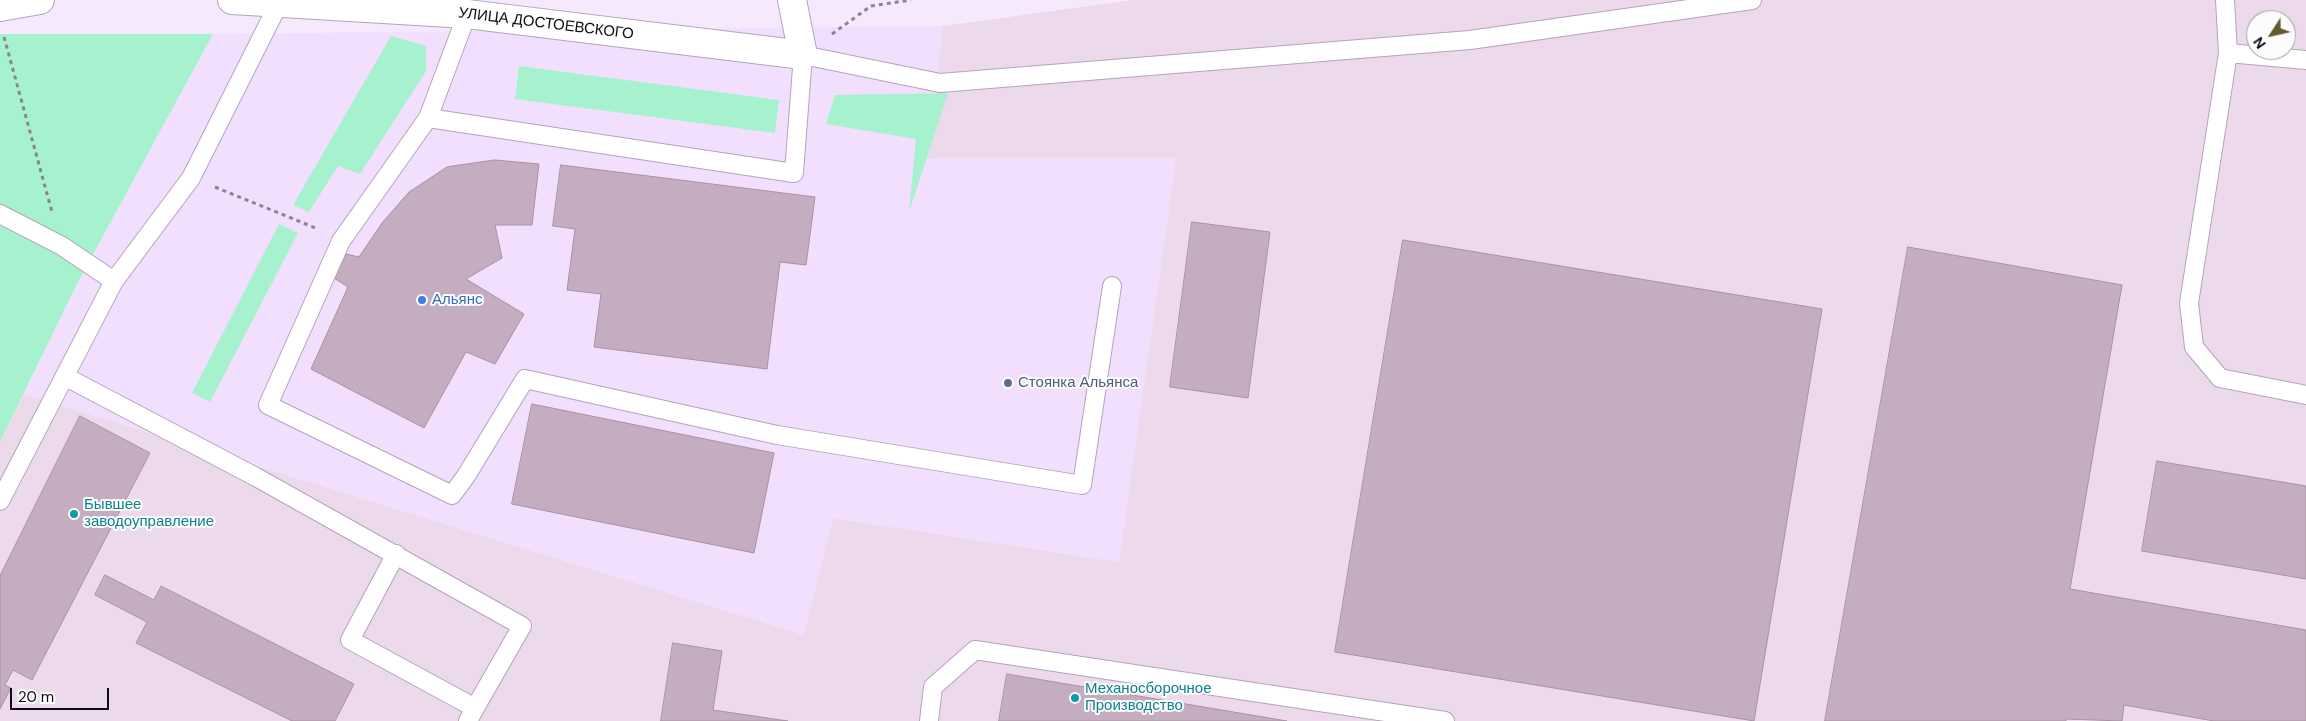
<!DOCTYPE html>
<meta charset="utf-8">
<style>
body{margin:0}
#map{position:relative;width:2306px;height:721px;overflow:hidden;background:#f6e9fd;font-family:"DM Sans",sans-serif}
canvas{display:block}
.north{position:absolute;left:2246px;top:10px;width:50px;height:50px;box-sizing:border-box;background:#fcfcfc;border:1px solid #9e9c9f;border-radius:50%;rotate:235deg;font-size:14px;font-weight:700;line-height:20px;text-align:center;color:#110c14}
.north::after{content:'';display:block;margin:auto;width:18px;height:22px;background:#615c29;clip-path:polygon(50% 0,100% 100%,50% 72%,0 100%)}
.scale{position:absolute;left:10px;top:688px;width:99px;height:22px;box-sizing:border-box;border:2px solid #110c14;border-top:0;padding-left:6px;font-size:15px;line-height:18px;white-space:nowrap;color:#110c14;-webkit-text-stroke:4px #fcfcfc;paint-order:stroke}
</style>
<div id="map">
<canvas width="2306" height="721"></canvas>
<div class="north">N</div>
<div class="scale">20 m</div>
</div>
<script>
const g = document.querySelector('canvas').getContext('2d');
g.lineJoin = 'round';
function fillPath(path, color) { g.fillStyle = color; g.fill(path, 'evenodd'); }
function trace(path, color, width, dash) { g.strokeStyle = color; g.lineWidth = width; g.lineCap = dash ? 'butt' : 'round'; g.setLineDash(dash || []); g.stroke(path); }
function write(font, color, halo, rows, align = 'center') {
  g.font = font + ' "DM Sans",sans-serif'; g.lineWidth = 4; g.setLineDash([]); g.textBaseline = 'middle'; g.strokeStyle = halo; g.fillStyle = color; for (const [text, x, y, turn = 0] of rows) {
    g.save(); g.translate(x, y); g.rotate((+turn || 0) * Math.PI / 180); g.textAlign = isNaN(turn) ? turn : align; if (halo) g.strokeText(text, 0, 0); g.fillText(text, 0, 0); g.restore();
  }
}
fillPath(new Path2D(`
 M 943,26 L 928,158 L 1176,158 L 1119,562 L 833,518 L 804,635 L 24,394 L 78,282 L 213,34 Z`), '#f2defd');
fillPath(new Path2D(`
 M 1133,0 L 2306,0 L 2306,721 L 0,721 L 0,442 L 24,394 L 804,635 L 833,518 L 1119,562 L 1176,158 L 928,158 L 943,26 ZM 2256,20 L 2286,20 L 2286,50 L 2256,50 Z`), '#ecdaec');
fillPath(new Path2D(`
 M 0,34 L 213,34 L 78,282 L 0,442 Z
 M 391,36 L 426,46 L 426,71 L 360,174 L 338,166 L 309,212 L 293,205 Z
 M 519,66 L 779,100 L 775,133 L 515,99 Z
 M 948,93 L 909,212 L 916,139 L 826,124 L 835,95 Z
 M 279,224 L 298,233 L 210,402 L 192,393 Z`), '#a7f2ce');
const building = new Path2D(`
 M 495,160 L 539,164 L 532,225 L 495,225 L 502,258 L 466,279 L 524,314 L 495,364 L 466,352 L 424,428 L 311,369 L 348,287 L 334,278 L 346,254 L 359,257 L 382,223 L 409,192 L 447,167 Z
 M 561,165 L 815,197 L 806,265 L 780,262 L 767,369 L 594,347 L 601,294 L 567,290 L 575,229 L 553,226 Z
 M 1192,222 L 1270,232 L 1248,398 L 1170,387 Z
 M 1403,240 L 1822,309 L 1754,721 L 1335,652 Z
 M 1908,247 L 2122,285 L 2070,589 L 2306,630 L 2306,721 L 2214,721 L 2124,705 L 2122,721 L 2066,719 L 2066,721 L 1825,721 Z
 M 532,404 L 774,453 L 754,553 L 512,504 Z
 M 80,416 L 150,453 L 32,680 L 13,670 L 5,685 L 11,688 L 0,709 L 0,576 Z
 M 2157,461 L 2306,486 L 2306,579 L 2142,551 Z
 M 105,575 L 154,600 L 161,586 L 354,684 L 335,721 L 292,721 L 136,643 L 147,622 L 95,595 Z
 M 673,643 L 722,651 L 713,710 L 788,721 L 661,721 Z
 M 1007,674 L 1287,721 L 999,721 Z`);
fillPath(building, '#c4adc0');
trace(building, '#a992a4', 1);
const lane = new Path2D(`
 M 2225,0 L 2228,53 L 2189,303 L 2194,347 L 2220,378 L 2306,395
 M 2228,53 L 2306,60
 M 428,118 L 467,14
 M 0,214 L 62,246 L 114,281
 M 1112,286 L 1082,485 L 777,435 L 525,379 L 466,476 L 452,495 L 268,405 L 341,241 L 428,118 L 794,173 L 803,55 L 940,83 L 1470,40 L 1752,0
 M 66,377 L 256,477 L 522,626 L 475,708
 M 0,501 L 114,281 L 191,178 L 279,3
 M 396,554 L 350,640 L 475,708 L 468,721
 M 929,721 L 933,687 L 975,650 L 1445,721`);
const street = new Path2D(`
 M 232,0 L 467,14 L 803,55 L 792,0
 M 0,7 L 40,0`);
trace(lane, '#b3a4bb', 20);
trace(street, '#b3a4bb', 30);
trace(new Path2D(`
 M 832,34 L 871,6 L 911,0
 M 4,37 L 52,212
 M 215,187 L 318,229`), '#8d8492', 3, [4, 4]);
trace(lane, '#fff', 18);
trace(street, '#fff', 28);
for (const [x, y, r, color] of [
 [422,300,5,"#3f7fe0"],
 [1008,383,5,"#5c6f8a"],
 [74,514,5,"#0f9aa8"],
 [1075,698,5,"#0f9aa8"]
]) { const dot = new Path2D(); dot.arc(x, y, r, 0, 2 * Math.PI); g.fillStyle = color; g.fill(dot); trace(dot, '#fcfcfc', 2); }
write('15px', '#110c14', '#fcfcfc', [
 ["УЛИЦА ДОСТОЕВСКОГО",546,24,7]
]);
write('15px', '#366cbe', '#fcfcfc', [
 ["Альянс",432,300]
], 'left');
write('15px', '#4e5e75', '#fcfcfc', [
 ["Стоянка Альянса",1018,383]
], 'left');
write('15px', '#0d838f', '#fcfcfc', [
 ["Бывшее",84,505],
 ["заводоуправление",84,522],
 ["Механосборочное",1085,689],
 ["Производство",1085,706]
], 'left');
</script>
